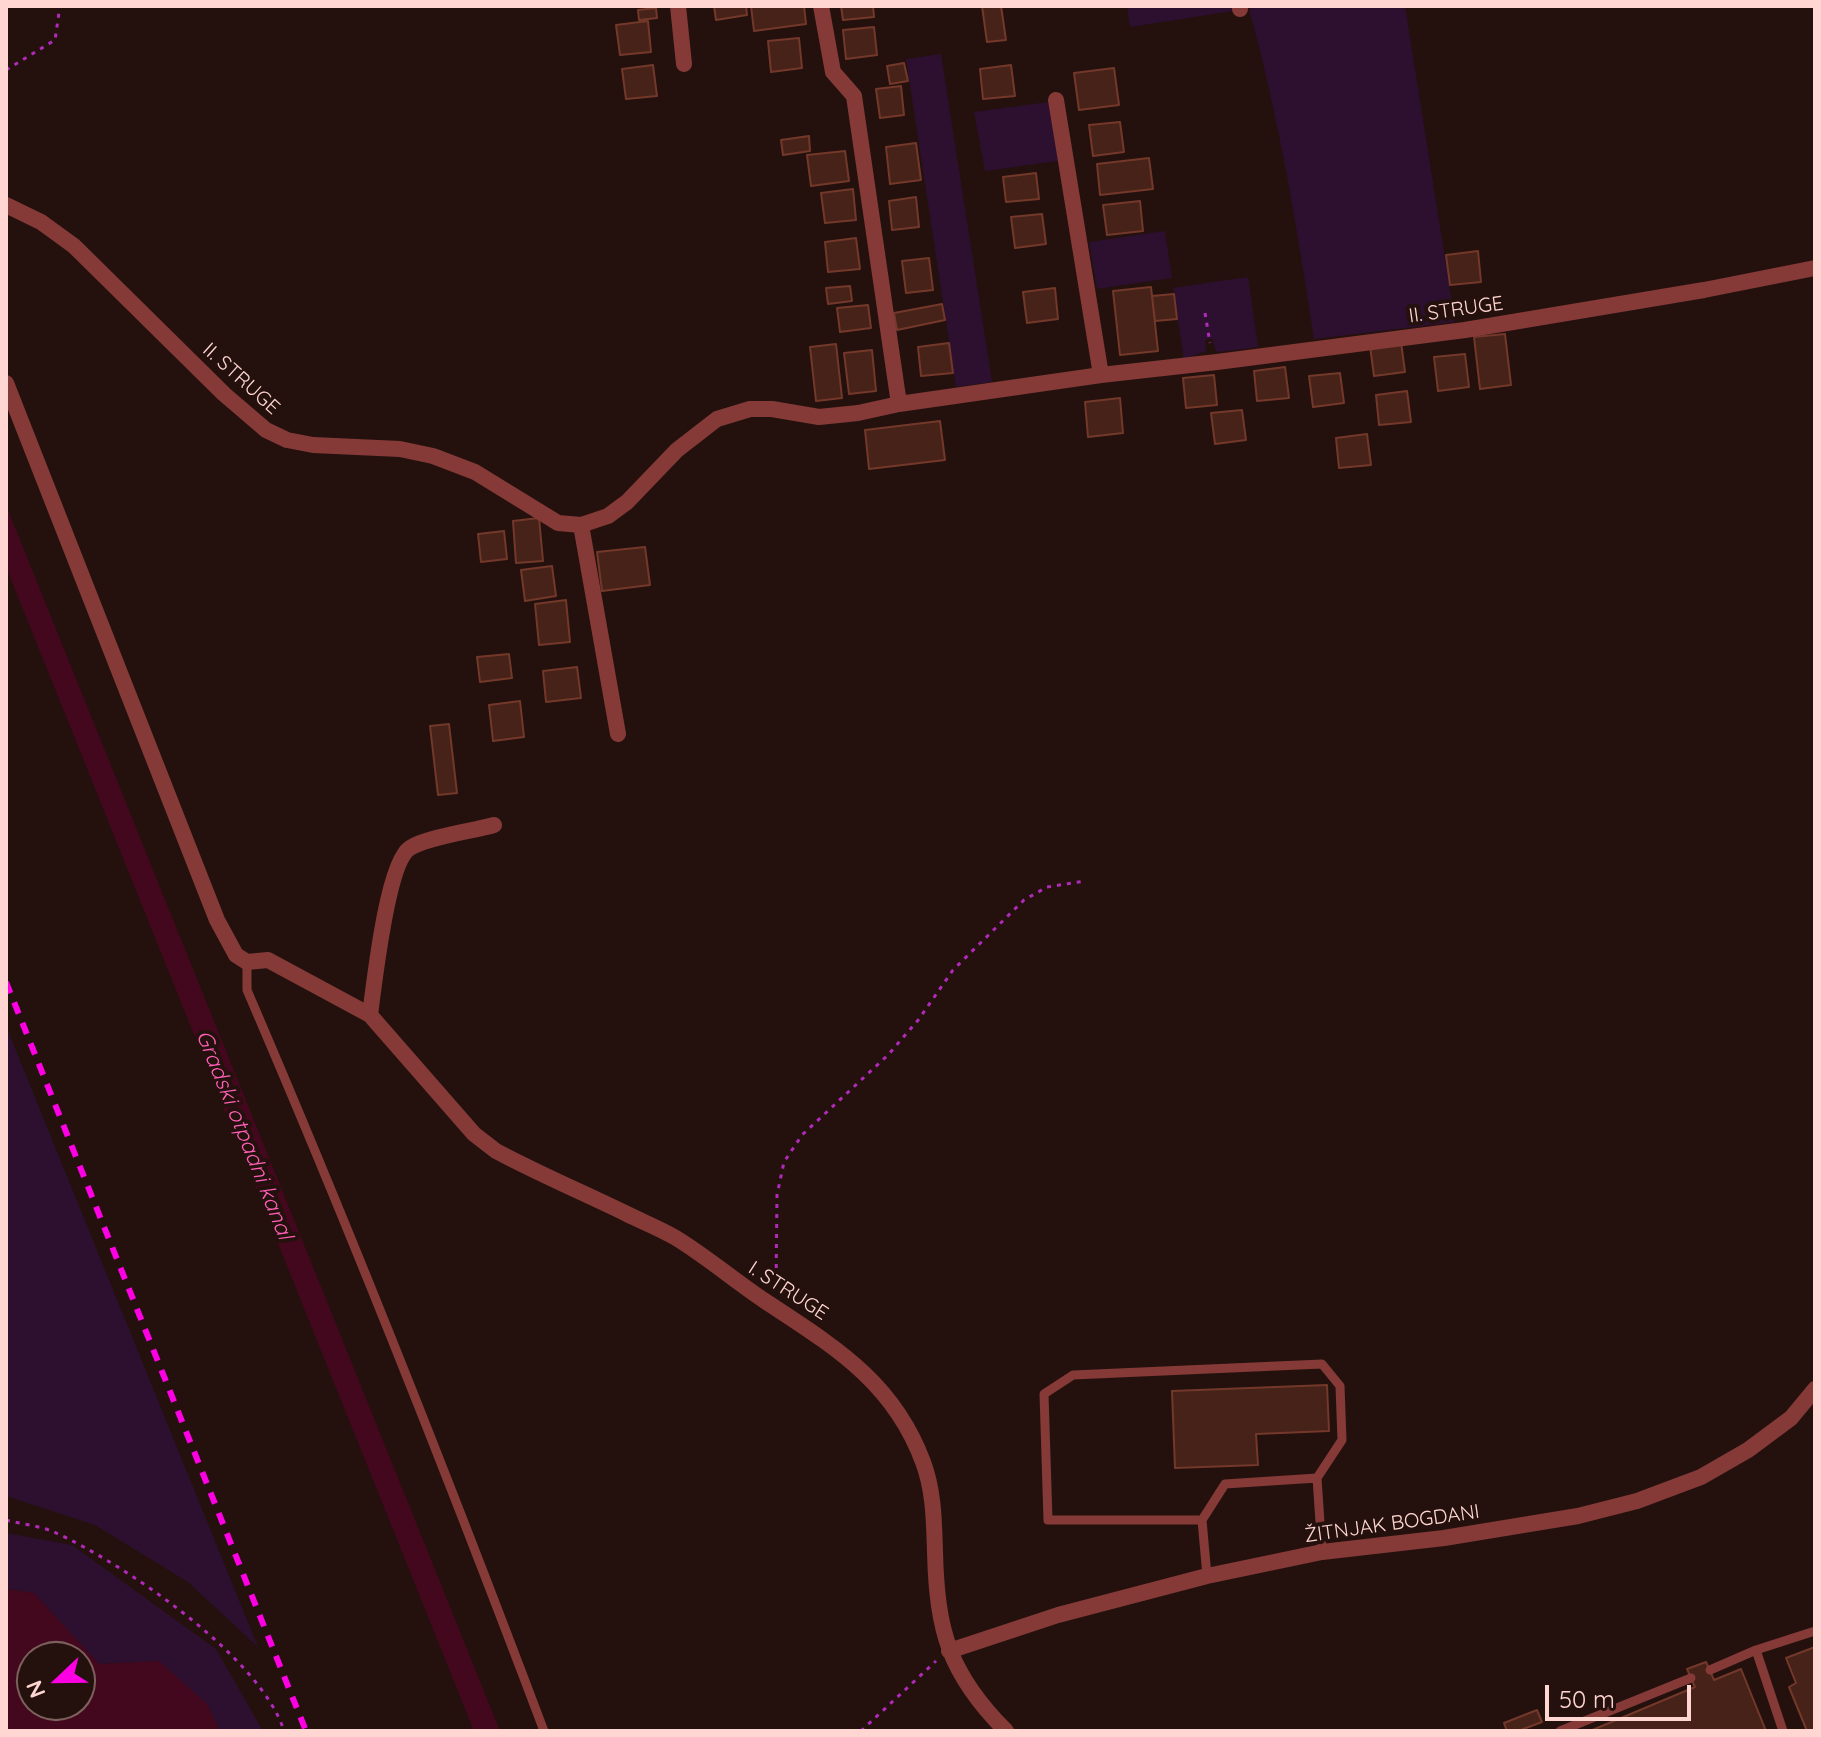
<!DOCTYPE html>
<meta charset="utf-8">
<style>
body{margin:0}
#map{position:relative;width:1821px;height:1737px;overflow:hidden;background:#24110d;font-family:Quicksand,sans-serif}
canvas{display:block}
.frame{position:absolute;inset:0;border:8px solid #ffd6d1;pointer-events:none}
.north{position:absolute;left:16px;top:1641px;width:80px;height:80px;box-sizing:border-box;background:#24110d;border:2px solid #7c605b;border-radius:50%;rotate:248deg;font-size:22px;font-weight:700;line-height:32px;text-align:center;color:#ffd6d1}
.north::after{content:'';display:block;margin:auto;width:28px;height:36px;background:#fc00e3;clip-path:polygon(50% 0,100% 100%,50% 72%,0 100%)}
.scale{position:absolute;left:1545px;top:1685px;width:146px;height:36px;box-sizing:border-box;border:4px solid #ffd6d1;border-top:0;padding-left:10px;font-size:24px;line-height:28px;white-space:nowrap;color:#ffd6d1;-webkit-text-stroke:6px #24110d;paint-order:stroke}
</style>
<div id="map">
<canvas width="1821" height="1737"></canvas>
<div class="frame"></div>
<div class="north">N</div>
<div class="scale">50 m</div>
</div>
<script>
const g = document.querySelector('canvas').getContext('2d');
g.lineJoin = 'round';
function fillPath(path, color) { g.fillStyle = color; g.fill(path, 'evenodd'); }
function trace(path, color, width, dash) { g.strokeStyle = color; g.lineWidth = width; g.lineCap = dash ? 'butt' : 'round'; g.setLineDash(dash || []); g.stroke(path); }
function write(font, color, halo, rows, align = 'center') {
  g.font = font + ' Quicksand,sans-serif'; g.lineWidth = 8; g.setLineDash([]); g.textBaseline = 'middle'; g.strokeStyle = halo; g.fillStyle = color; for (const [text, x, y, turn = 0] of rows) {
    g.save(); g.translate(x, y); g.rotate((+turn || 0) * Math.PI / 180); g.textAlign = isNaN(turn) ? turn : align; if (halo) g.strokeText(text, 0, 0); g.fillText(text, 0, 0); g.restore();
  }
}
fillPath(new Path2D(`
 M 1127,6 L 1232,6 L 1233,11 L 1130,27 Z
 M 1264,6 L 1405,6 L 1455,322 L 1314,339 C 1297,227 1279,117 1249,9 Z
 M 941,54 L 992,382 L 956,387 L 906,59 Z
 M 1049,102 L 1058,161 L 985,171 L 974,112 Z
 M 1165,231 L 1172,278 L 1097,289 L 1089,242 Z
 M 1248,277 L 1258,347 L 1219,352 L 1216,351 L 1212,338 L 1205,340 L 1206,351 L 1184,359 L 1173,288 Z
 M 6,1026 L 258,1647 L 188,1582 L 95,1525 L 6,1496 Z
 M 6,1533 L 72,1545 L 216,1649 L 263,1731 L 220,1731 L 207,1704 L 159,1661 L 99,1664 L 34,1593 L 6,1589 Z`), '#2d102f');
fillPath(new Path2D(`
 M 6,505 L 500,1731 L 474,1731 L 6,567 Z
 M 6,1589 L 34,1593 L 99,1664 L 159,1661 L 207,1704 L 220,1731 L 6,1731 ZM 32,1657 L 80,1657 L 80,1705 L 32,1705 Z`), '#43081e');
const building = new Path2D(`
 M 714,6 L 746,6 L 747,15 L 716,20 Z
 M 751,6 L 804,6 L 806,24 L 754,31 Z
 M 841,6 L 873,6 L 874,17 L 843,20 Z
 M 982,6 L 1001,6 L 1006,40 L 987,42 Z
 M 656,8 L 657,18 L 639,20 L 638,10 Z
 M 648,21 L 651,52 L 620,55 L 616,25 Z
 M 874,27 L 877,55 L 846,59 L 843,30 Z
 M 799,38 L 802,68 L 771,72 L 768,41 Z
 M 904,63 L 908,81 L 890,84 L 887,66 Z
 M 653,65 L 657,96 L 626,99 L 622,69 Z
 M 1011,65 L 1015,96 L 983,99 L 980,69 Z
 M 1114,68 L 1119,105 L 1079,110 L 1074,73 Z
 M 901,86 L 904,115 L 880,118 L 876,89 Z
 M 1120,122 L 1124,152 L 1093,156 L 1089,125 Z
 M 809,136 L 810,151 L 783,155 L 781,140 Z
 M 916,143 L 921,180 L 890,184 L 886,147 Z
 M 845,151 L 849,181 L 811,186 L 807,155 Z
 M 1149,158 L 1153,189 L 1100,195 L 1097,164 Z
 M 1036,173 L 1039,199 L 1006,202 L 1003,177 Z
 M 853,189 L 856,220 L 825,223 L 821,193 Z
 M 916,197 L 919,227 L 892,230 L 889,201 Z
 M 1140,201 L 1143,231 L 1107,235 L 1103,205 Z
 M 1042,214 L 1046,244 L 1015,248 L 1011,217 Z
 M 856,238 L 860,269 L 828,272 L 825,242 Z
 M 1478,251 L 1481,282 L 1450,285 L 1446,255 Z
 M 929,258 L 933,290 L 906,293 L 902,261 Z
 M 850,286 L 852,301 L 828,304 L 826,288 Z
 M 1151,287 L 1158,351 L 1120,355 L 1113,291 Z
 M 1055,288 L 1058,319 L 1027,323 L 1023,292 Z
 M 1174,294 L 1177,319 L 1155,321 L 1152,296 Z
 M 942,304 L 945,320 L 897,330 L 894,313 Z
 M 868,305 L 871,328 L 840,332 L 837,308 Z
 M 1505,334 L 1511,385 L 1480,389 L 1474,337 Z
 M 1401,342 L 1405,372 L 1374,376 L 1370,346 Z
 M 949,343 L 953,373 L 921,376 L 918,347 Z
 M 836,344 L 842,398 L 816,401 L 810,347 Z
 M 872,350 L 876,391 L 849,394 L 844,353 Z
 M 1465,354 L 1469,387 L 1438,391 L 1434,357 Z
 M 1285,367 L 1289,398 L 1257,401 L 1254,371 Z
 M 1340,373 L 1344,403 L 1313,407 L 1309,376 Z
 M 1214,375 L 1217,405 L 1186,408 L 1183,378 Z
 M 1407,391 L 1411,422 L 1379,425 L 1376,395 Z
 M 1120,398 L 1123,433 L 1088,437 L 1085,402 Z
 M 1242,410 L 1246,440 L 1215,444 L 1211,413 Z
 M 940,421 L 945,460 L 869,469 L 865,430 Z
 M 1367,434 L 1371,465 L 1339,468 L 1336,438 Z
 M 539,518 L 543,561 L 516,563 L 513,521 Z
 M 504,531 L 507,559 L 481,562 L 478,534 Z
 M 645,547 L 650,585 L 602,591 L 597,552 Z
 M 552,566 L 556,596 L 525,601 L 521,570 Z
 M 566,600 L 570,642 L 539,645 L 535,604 Z
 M 509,654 L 512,678 L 480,682 L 477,657 Z
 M 577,667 L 581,698 L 546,702 L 543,671 Z
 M 520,701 L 524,737 L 493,741 L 489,705 Z
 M 449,724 L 457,793 L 438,795 L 430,726 Z
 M 1327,1385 L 1329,1431 L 1256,1434 L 1258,1465 L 1175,1468 L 1172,1391 Z
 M 1815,1647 L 1815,1731 L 1807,1731 L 1789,1687 L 1796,1683 L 1786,1658 Z
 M 1706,1662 L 1714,1680 L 1741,1669 L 1766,1731 L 1590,1731 L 1695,1687 L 1687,1669 Z
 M 1537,1710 L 1542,1722 L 1518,1731 L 1507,1731 L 1504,1723 Z`);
fillPath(building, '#462219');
trace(building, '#73382a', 2);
trace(new Path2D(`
 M 6,70 L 55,40 L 60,6
 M 1205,313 L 1210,343
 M 776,1288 L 777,1195 L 784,1162 L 802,1135 L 888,1055 L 919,1019 L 953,970 L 1024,900 L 1047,887 L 1085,881
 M 6,1520 C 22,1524 40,1526 54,1532 C 123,1563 261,1657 284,1731
 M 861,1731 L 936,1661`), '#b12aba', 3, [4, 6]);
trace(new Path2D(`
 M 247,962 L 247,990 C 352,1234 450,1482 544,1731
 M 1202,1520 L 1225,1484 L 1317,1478
 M 1207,1576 L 1202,1520 L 1048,1520 L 1044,1394 L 1073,1375 L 1322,1364 L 1340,1386 L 1342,1440 L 1317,1478 L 1322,1552
 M 1756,1650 L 1815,1631
 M 1710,1670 L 1756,1650 L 1783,1731
 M 1560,1731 L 1691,1678`), '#853a37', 9);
trace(new Path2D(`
 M 678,6 L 684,64
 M 821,6 L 833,72 L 854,96 L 899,404
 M 1240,6 L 1240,9
 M 1056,100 L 1101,375
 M 6,205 L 41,222 L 74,246 L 224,394 L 266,430 L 287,440 L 313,445 L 400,449 L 433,456 L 475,472 L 558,523 L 581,525 L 608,516 L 627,502 L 677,450 L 717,419 L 750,409 L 772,409 L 819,417 L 858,413 L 899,404 L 1101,375 L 1217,362 L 1465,330 L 1704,290 L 1815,268
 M 6,383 L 217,920 L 236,955 L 247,962 L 268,960 L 370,1015 L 474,1134 L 496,1151 C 539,1174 584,1193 627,1214 C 643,1222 661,1229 676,1238 C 707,1257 735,1281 765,1301 C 833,1346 893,1381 923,1462 C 934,1491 934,1522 935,1552 C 937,1631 949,1674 1006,1731
 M 581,525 L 618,734
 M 370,1015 C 374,986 387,862 410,848 C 427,837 473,831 494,825
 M 949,1651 L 1058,1615 L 1207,1576 L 1322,1552 L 1444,1538 L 1578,1516 L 1637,1501 L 1701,1477 L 1748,1450 L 1791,1418 L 1815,1389`), '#853a37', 16);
trace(new Path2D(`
 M 6,982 L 306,1731`), '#fc00e3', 6, [12, 10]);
write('20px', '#ffd6d1', '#24110d', [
 ["II. STRUGE",1456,310,-8],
 ["II. STRUGE",241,379,42],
 ["I. STRUGE",788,1291,33],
 ["ŽITNJAK BOGDANI",1392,1524,-8]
]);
write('italic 22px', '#ff5fb5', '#24110d', [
 ["Gradski otpadni kanal",244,1135,68]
]);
</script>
